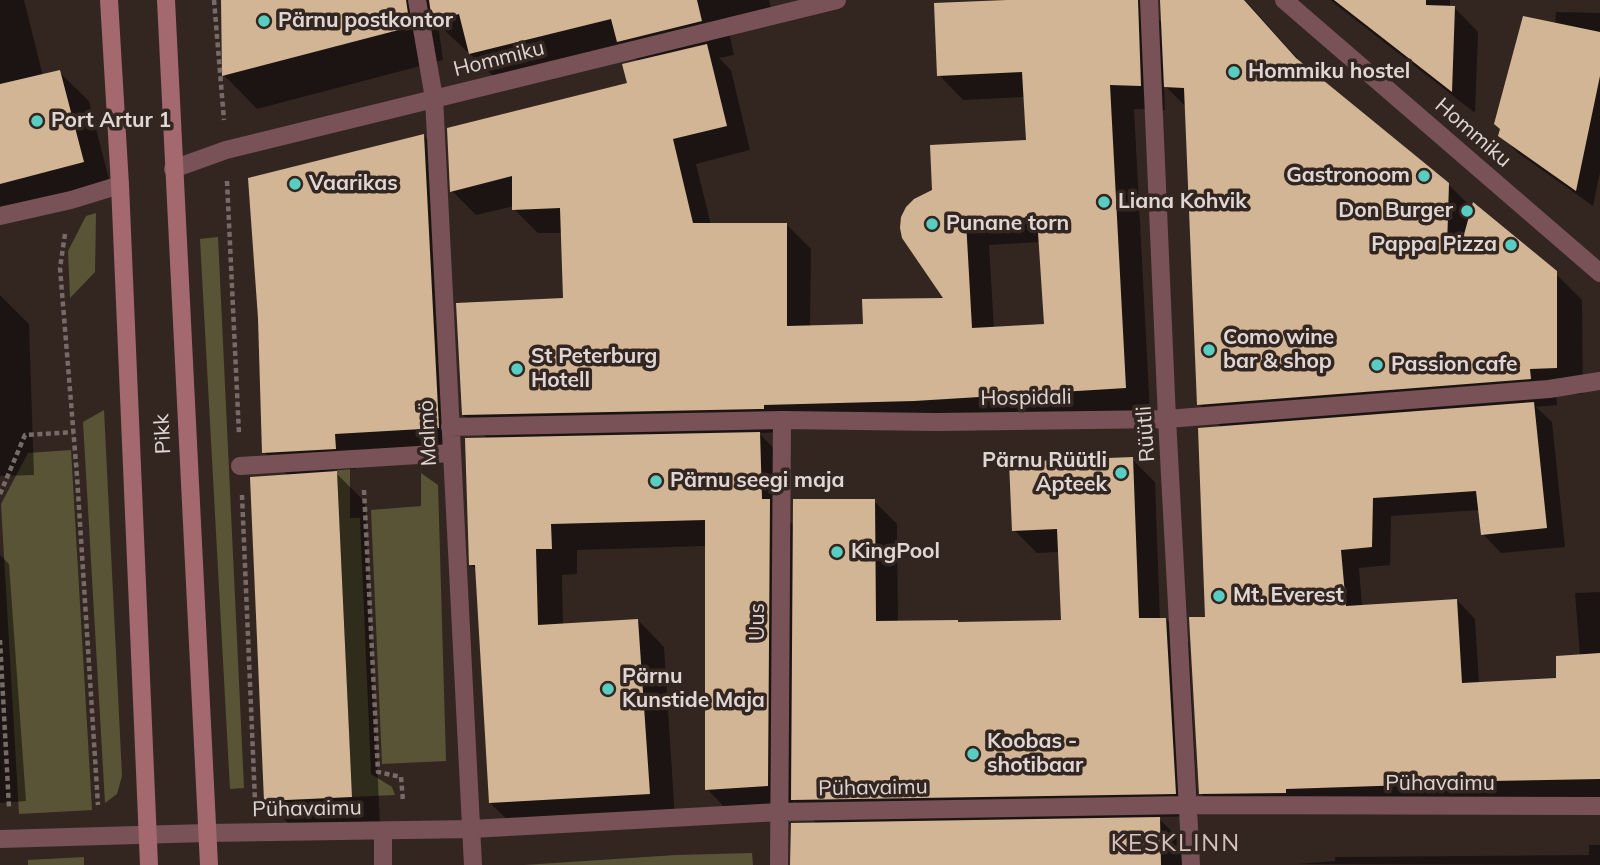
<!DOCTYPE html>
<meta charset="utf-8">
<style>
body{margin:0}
canvas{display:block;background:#332621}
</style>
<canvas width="1600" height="865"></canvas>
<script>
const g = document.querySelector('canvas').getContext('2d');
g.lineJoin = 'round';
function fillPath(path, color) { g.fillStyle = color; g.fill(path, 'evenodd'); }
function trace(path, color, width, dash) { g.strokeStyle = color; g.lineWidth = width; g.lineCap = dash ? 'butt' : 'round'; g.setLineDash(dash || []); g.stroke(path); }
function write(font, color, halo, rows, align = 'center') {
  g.font = font + ' Mulish,sans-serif'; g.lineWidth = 7; g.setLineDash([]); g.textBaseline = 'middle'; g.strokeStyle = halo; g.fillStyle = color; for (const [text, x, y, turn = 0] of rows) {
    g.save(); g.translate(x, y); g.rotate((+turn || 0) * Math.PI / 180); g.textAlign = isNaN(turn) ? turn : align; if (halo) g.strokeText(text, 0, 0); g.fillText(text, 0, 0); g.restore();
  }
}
fillPath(new Path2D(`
 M 96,213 L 95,272 L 70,298 L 68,251 L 86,216 Z
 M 218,237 L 244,788 L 230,789 L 200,239 Z
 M 104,410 L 122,776 L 117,794 L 105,803 L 83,422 Z
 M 71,450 L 92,810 L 19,814 L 1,504 L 28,453 Z
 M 350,469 L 350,518 L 360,518 L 371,774 L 392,787 L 395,795 L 352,797 L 337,470 Z
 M 421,473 L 438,485 L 446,761 L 382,764 L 371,510 L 421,506 Z
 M 752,853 L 753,865 L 524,865 L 676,855 Z
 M 84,857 L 84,865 L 28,865 L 28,860 Z`), '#595436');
fillPath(new Path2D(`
 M 0,0 L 24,0 L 43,76 L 59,72 L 89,101 L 112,191 L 0,220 Z
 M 221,0 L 769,0 L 774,21 L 729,32 L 734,55 L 719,58 L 731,70 L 750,150 L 696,164 L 711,225 L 787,225 L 811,249 L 810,327 L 865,326 L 947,300 L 904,238 L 1028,141 L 1026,97 L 963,100 L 939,75 L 1020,0 L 1139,0 L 1163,24 L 1161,0 L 1245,0 L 1306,68 L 1448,184 L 1473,209 L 1555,273 L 1582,300 L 1583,394 L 1556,395 L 1557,405 L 1536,407 L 1552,422 L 1565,547 L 1501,553 L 1483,534 L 1480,510 L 1391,516 L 1390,565 L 1359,568 L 1362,606 L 1457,600 L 1475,619 L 1479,684 L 1558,680 L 1580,656 L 1575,593 L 1600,592 L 1600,797 L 1219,812 L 1200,793 L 1206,619 L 1222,428 L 1199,404 L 1186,107 L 1164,85 L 1165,110 L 1134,109 L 1150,412 L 787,428 L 788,432 L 759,433 L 785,460 L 787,519 L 794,526 L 874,501 L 897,524 L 898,622 L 959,624 L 1063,622 L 1060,552 L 1037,553 L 1014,530 L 1132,459 L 1155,482 L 1160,620 L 1166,619 L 1189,642 L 1198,816 L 1157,817 L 1182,841 L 1183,865 L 791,865 L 817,824 L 794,801 L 794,812 L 733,816 L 707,789 L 706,546 L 577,550 L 577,574 L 562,575 L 563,625 L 638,620 L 664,647 L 675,819 L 517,829 L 490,803 L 477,570 L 471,564 L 488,439 L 463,415 L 565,299 L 563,233 L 538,233 L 514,209 L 514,206 L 476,215 L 452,191 L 629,84 L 639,62 L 632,55 L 504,86 L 441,27 L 439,31 L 443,60 L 257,109 L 224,75 ZM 1040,242 L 1045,326 L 994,329 L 989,245 Z
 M 1330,0 L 1450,0 L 1450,8 L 1455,8 L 1478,32 L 1475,113 Z
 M 1556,12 L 1600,13 L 1600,172 L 1593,206 L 1518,153 L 1500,135 L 1555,25 Z
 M 424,136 L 444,156 L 459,448 L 355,454 L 356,469 L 333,470 L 365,502 L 380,826 L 295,830 L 266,801 L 288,476 L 264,452 Z
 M 0,295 L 29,324 L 34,475 L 0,476 Z
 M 0,555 L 9,564 L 26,801 L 0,803 Z
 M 1589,845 L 1600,845 L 1600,865 L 1298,864 L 1335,861 L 1335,857 L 1589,855 Z`), '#0007');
fillPath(new Path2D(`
 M 221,0 L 406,0 L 410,27 L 222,76 Z
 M 429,0 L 697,0 L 702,21 L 617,42 L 611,19 L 469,54 L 459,14 L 432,21 Z
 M 1007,0 L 1138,0 L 1141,86 L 1110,85 L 1126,388 L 914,401 L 764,405 L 764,409 L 759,409 L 462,415 L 456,303 L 563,298 L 560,208 L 512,210 L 512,176 L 450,192 L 447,128 L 627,83 L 622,64 L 707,44 L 727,126 L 673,139 L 693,223 L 787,223 L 787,326 L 863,324 L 862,299 L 943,298 L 902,238 L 900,228 L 901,217 L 906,207 L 914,199 L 932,190 L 930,145 L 1026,140 L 1022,72 L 937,76 L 934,3 ZM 1037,217 L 1044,324 L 972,328 L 966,221 Z
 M 1160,0 L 1244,0 L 1296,58 L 1449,183 L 1447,247 L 1460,249 L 1473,202 L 1557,271 L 1557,368 L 1530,369 L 1531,379 L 1197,405 L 1184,88 L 1164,87 Z
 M 1334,0 L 1426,0 L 1426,5 L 1455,6 L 1452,92 Z
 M 1523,16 L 1600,32 L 1600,76 L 1576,191 L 1498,136 L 1500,129 L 1494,124 Z
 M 60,70 L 84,162 L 0,184 L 0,84 Z
 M 424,134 L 439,428 L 335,434 L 336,449 L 262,453 L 258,318 L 248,178 Z
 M 1534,402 L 1547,528 L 1481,535 L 1476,491 L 1373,498 L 1372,547 L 1341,550 L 1346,606 L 1457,599 L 1462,683 L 1556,678 L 1556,656 L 1600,653 L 1600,779 L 1438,782 L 1439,784 L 1286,789 L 1286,793 L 1199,794 L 1189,617 L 1205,617 L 1198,428 Z
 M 760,432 L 762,499 L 770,499 L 768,786 L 705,790 L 705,520 L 551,524 L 552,549 L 536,549 L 538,625 L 638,619 L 650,794 L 489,803 L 475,565 L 469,565 L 465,438 Z
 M 1133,457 L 1139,618 L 1166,618 L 1176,794 L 791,800 L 793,499 L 875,499 L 876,621 L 958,620 L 958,622 L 1061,620 L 1057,529 L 1012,531 L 1009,462 Z
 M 337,471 L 352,797 L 264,801 L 250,477 Z
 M 1160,817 L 1161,865 L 790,865 L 791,823 Z`), '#d2b595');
trace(new Path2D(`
 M 214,0 L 224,120
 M 227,181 L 239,434
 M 65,234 L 60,268 L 77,476 L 98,805
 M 364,490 L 378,772 L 401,777 L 403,801
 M 0,494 L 25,435 L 74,432
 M 242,495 L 255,801
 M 0,640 L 9,807`), '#776b67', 4.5, [5, 3.5]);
trace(new Path2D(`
 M 240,466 L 451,453
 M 383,831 L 383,865`), '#785256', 18);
trace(new Path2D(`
 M 417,0 L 434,98 L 473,865
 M 1149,0 L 1167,419 L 1191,865
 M 1284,0 L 1600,273
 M 173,169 L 226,150 L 837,0
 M 0,216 L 71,200 L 120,185
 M 450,427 L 782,420 L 937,422 L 1167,419 L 1549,389 L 1600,381
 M 0,839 L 206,833 L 472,829 L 779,812 L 1188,805 L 1600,806
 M 779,865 L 782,420`), '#785256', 18);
trace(new Path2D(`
 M 109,0 L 120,185 L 149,865
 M 166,0 L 209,865`), '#a4686f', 18);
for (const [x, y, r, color] of [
 [264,21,7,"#57cec1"],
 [1234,72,7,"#57cec1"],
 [37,121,7,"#57cec1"],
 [1424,176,7,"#57cec1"],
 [295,184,7,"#57cec1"],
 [1104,202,7,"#57cec1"],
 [1467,211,7,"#57cec1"],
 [932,224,7,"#57cec1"],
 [1511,245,7,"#57cec1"],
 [1209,350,7,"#57cec1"],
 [1377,365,7,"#57cec1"],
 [517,369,7,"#57cec1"],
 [1121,473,7,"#57cec1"],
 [656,481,7,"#57cec1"],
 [837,552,7,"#57cec1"],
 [1219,596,7,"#57cec1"],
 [608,689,7,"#57cec1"],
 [973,754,7,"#57cec1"]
]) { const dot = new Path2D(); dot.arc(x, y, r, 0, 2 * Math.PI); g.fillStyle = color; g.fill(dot); trace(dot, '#332621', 2.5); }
write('bold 21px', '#e0d7d4', '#332621', [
 ["Pärnu postkontor",278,21],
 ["Hommiku hostel",1248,72],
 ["Port Artur 1",51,121],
 ["Gastronoom",1410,176,"right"],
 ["Vaarikas",309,184],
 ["Liana Kohvik",1118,202],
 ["Don Burger",1453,211,"right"],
 ["Punane torn",946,224],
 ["Pappa Pizza",1497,245,"right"],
 ["Como wine",1223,338],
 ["bar & shop",1223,362],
 ["St Peterburg",531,357],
 ["Hotell",531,381],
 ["Passion cafe",1391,365],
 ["Pärnu Rüütli",1107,461,"right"],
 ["Apteek",1107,485,"right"],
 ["Pärnu seegi maja",670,481],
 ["KingPool",851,552],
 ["Mt. Everest",1233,596],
 ["Pärnu",622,677],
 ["Kunstide Maja",622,701],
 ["Koobas -",987,742],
 ["shotibaar",987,766]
], 'left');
write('21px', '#e0d7d4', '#332621', [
 ["Hommiku",499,59,-14],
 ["Hommiku",1473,133,41],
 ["Hospidali",1026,398,-1],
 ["Malmö",428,433,-93],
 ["Pikk",163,434,-93],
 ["Rüütli",1146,434,-94],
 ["Uus",758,622,-90],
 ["Pühavaimu",1440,784],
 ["Pühavaimu",873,788,-1],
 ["Pühavaimu",307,809,-1]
]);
g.letterSpacing = '2px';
write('24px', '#d5c2bc', '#332621', [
 ["KESKLINN",1176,844]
]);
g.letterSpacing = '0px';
</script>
